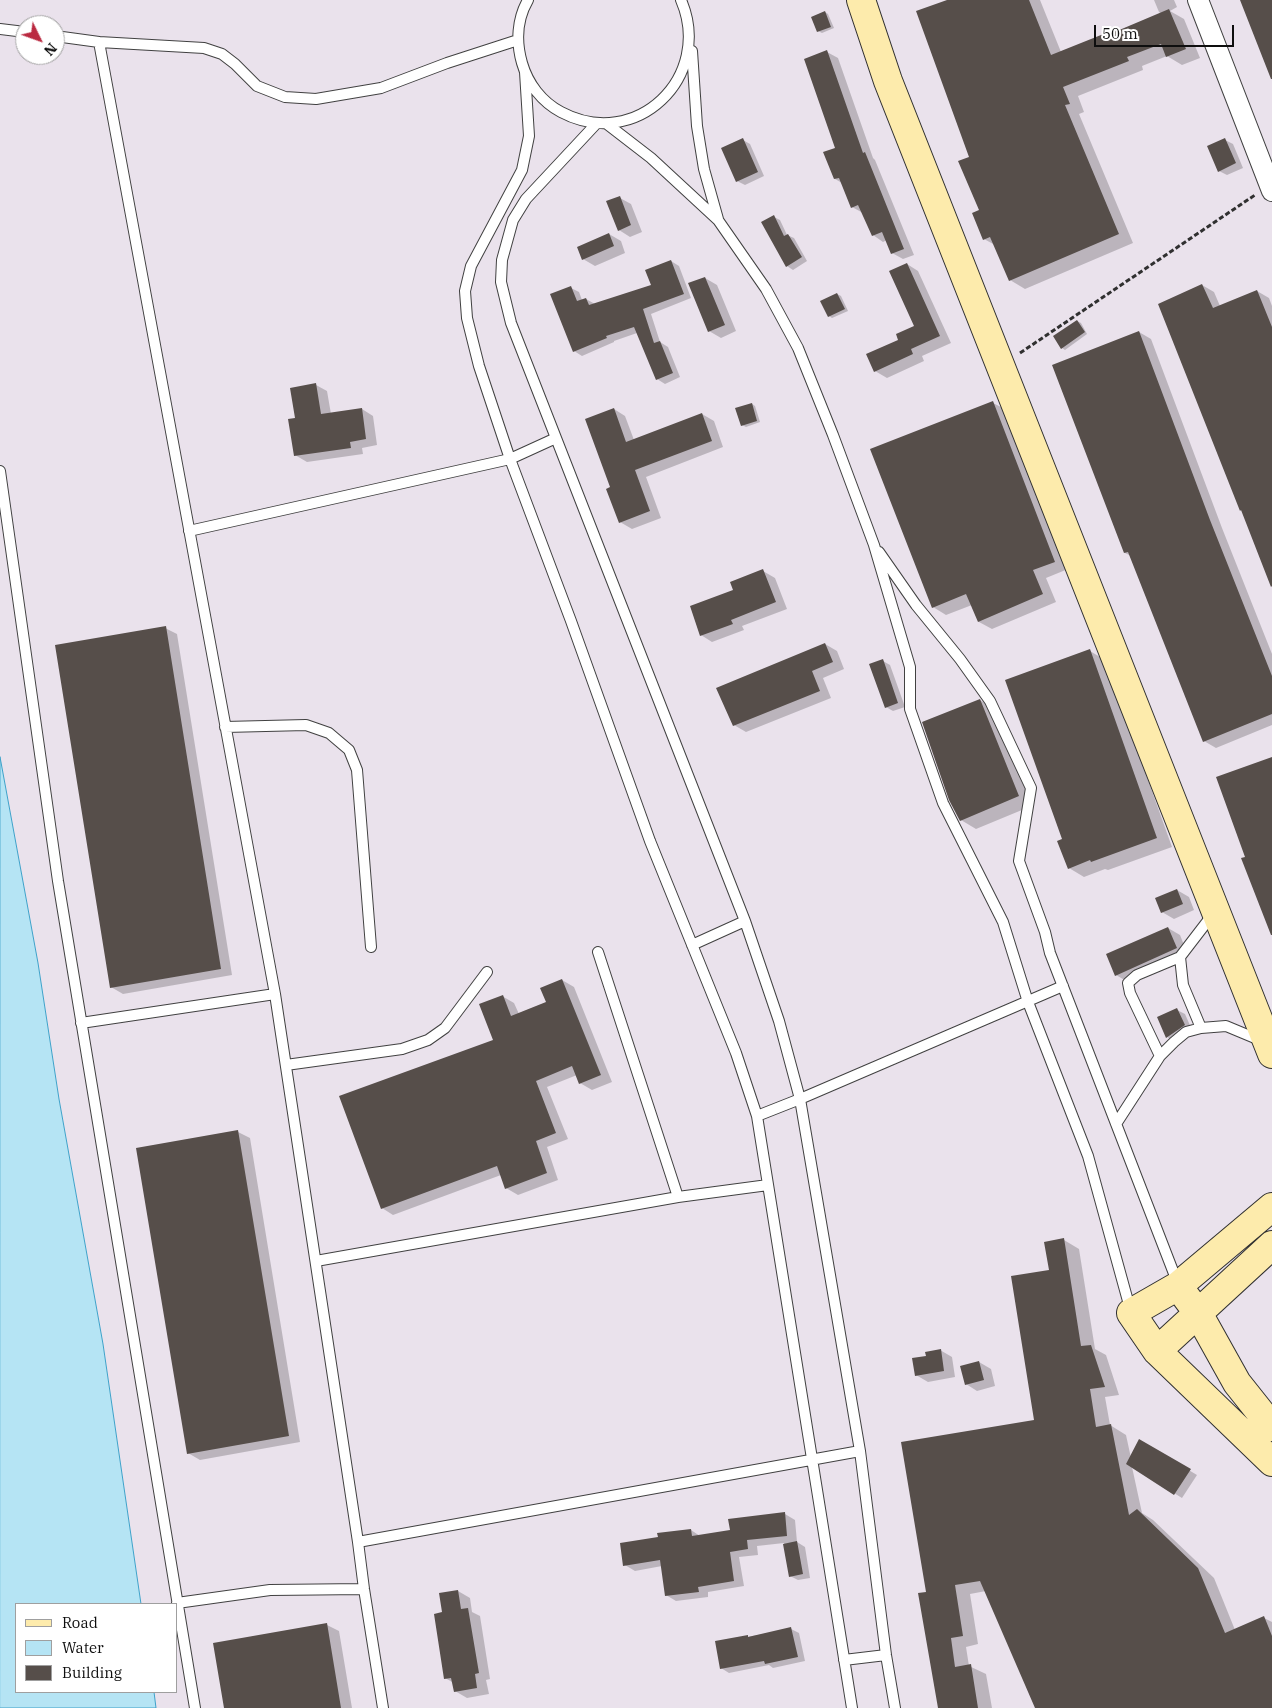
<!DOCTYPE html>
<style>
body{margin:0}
#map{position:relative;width:1272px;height:1708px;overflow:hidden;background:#fffaef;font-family:"IBM Plex Serif",serif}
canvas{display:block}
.legend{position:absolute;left:15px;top:1603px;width:162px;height:90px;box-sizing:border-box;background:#fff;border:1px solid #9f9f9f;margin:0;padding:6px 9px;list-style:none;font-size:15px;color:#0e0e0e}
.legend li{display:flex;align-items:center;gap:10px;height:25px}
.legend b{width:25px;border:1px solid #9f9f9f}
.north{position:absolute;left:15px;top:15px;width:50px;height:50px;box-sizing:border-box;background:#fff;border:1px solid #9f9f9f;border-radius:50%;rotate:132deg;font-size:14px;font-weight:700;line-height:20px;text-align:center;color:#0e0e0e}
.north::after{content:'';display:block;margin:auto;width:18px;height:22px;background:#ba2940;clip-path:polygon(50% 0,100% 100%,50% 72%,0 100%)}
.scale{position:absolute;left:1094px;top:25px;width:140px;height:22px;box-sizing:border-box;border:2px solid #0e0e0e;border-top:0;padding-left:6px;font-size:15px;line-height:18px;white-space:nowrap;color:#0e0e0e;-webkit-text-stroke:4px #fff;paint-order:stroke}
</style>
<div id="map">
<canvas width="1272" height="1708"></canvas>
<ul class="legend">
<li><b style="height:6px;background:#fdebac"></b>Road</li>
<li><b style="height:14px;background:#b5e4f4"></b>Water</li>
<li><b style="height:14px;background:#564e4a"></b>Building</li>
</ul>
<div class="north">N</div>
<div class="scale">50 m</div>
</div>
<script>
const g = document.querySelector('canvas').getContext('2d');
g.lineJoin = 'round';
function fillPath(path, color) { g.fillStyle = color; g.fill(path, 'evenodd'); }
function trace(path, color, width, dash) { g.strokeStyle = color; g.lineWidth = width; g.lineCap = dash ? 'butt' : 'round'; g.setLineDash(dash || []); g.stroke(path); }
fillPath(new Path2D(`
 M 0,0 L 1272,0 L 1272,1708 L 156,1708 L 154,1692 L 176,1692 L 176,1604 L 141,1604 L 103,1344 L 59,1099 L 38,963 L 0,757 ZM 25,25 L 55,25 L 55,55 L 25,55 Z`), '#eae2ec');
const water = new Path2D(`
 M 0,757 L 38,963 L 59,1099 L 103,1344 L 141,1604 L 16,1604 L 16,1692 L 154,1692 L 156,1708 L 0,1708 Z`);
fillPath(water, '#b5e4f4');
trace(water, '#3ea1c9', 1);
fillPath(new Path2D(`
 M 951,0 L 1040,0 L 1061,52 L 1162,14 L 1159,12 L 1154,0 L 1174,0 L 1177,7 L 1170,11 L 1184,19 L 1200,58 L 1182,65 L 1167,56 L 1142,66 L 1143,70 L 1078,96 L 1084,112 L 1079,114 L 1133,243 L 1025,289 L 1010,280 L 995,245 L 984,239 L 970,157 Z
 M 825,12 L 828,14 L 834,28 L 822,33 L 818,31 L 813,17 Z
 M 827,52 L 838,58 L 873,158 L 875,160 L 914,255 L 903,259 L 892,253 L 887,240 L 883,242 L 873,235 L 863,213 L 852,207 L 842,183 L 835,179 L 836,148 Z
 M 743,140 L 750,144 L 764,176 L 745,185 L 737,181 Z
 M 1225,140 L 1233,144 L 1243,168 L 1227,175 L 1219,171 Z
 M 620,198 L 631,204 L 642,232 L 630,237 L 619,230 Z
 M 774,217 L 780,220 L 787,235 L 794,238 L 807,261 L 793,270 L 787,266 Z
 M 609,234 L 621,241 L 625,253 L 595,266 L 583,259 Z
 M 671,261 L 679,266 L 691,298 L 651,314 L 660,342 L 668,347 L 680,377 L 665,384 L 657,379 L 637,333 L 614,341 L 614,342 L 582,356 L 574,351 L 571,288 L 579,292 L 582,300 L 586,299 L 595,304 L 653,285 Z
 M 907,264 L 918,271 L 951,343 L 922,356 L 924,361 L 887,378 L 875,371 L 900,340 L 915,327 Z
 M 705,278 L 717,285 L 736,331 L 721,338 L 709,331 Z
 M 1202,285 L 1214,292 L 1220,306 L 1257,291 L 1269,298 L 1272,306 L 1272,586 L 1243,511 Z
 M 837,294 L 841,296 L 848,311 L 832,318 L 829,316 Z
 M 1077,321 L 1081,323 L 1087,334 L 1065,350 L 1062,348 L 1055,336 Z
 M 1139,332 L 1151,339 L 1222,528 L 1272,654 L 1272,725 L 1216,748 L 1204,741 L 1131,556 L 1125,553 Z
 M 316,385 L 327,391 L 331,414 L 362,409 L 373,416 L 377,445 L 362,448 L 363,454 L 307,462 L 295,455 L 297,419 Z
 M 993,403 L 1007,410 L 1068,569 L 1046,578 L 1056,602 L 992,629 L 979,622 L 972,605 L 946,615 L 933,607 Z
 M 752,404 L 755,406 L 760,422 L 746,427 L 742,425 Z
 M 614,409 L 625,416 L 634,440 L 702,414 L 714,421 L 723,447 L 646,477 L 661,518 L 632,529 L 620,522 L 612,488 Z
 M 763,571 L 775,578 L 787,609 L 742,626 L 744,630 L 712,642 L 701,635 L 735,591 Z
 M 165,628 L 177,634 L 232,975 L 123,994 L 111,987 Z
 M 825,644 L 837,651 L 844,669 L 823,678 L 831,698 L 746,732 L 734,725 Z
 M 1090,651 L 1105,660 L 1172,847 L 1108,870 L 1105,869 L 1084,877 L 1069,868 L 1064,840 Z
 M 883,661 L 890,665 L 905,707 L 893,711 L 886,707 Z
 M 980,700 L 995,709 L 1034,805 L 976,829 L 961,820 Z
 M 1177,890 L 1189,897 L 1194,910 L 1174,919 L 1162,912 Z
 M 1168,928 L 1180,935 L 1188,955 L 1128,982 L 1116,975 Z
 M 562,980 L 574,987 L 612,1082 L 592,1090 L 580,1083 L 577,1075 L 547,1087 L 568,1139 L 547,1147 L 558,1180 L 518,1195 L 506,1188 L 501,1175 L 393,1215 L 382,1208 L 495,1040 L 502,996 L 514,1003 L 519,1014 L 548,1002 Z
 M 1177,1010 L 1185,1014 L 1192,1030 L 1175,1041 L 1167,1037 Z
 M 238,1132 L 250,1138 L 300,1442 L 200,1460 L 188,1453 Z
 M 1064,1240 L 1079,1249 L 1095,1349 L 1106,1355 L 1119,1395 L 1105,1397 L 1110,1425 L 1126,1435 L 1131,1458 L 1140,1441 L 1197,1475 L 1182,1498 L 1132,1467 L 1142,1513 L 1153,1520 L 1214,1578 L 1235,1630 L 1264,1618 L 1272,1622 L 1272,1708 L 1036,1708 L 986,1591 L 970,1594 L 978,1644 L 966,1647 L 969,1666 L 986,1674 L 992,1708 L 939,1708 L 927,1593 L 1035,1421 L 1050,1271 Z
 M 940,1350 L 952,1357 L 955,1377 L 928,1382 L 916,1375 Z
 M 979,1362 L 991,1369 L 995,1386 L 977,1391 L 966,1384 Z
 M 785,1514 L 795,1520 L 797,1542 L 805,1547 L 810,1578 L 798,1580 L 790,1576 L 784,1543 L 757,1546 L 758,1555 L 739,1557 L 744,1586 L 708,1592 L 708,1597 L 676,1601 L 666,1595 L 662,1566 L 635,1571 L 625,1565 L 659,1538 L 691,1530 L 700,1536 L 731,1531 Z
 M 458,1591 L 470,1598 L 472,1612 L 480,1616 L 490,1679 L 486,1680 L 489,1694 L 467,1698 L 455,1691 L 454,1683 L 445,1678 L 444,1613 Z
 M 327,1625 L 339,1631 L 352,1708 L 225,1708 Z
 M 791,1629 L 799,1633 L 805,1661 L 773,1668 L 769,1665 L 729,1673 L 721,1668 L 747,1637 Z`), '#0003');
fillPath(new Path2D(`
 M 947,0 L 1029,0 L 1051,55 L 1116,29 L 1117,31 L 1169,9 L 1186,49 L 1166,57 L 1161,44 L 1127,57 L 1129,61 L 1063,87 L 1070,104 L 1065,105 L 1119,234 L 1009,281 L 990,237 L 983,240 L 972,213 L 979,210 L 958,161 L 969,157 L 916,11 Z
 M 1240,0 L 1272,0 L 1272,79 L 1271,79 Z
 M 825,11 L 831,27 L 817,32 L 811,17 Z
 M 827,50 L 863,153 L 865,152 L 904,249 L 891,254 L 882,232 L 872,236 L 858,205 L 851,208 L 839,178 L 834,179 L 823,152 L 835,148 L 804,59 Z
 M 743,138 L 758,172 L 736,182 L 721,148 Z
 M 1225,138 L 1236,163 L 1218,172 L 1207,146 Z
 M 620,196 L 631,225 L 618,231 L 606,201 Z
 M 774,215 L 784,236 L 788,234 L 802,257 L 786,267 L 761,222 Z
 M 609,233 L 614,246 L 582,260 L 577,247 Z
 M 671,260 L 684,294 L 643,309 L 654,343 L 660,341 L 673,373 L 656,380 L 634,327 L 606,336 L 607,338 L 573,352 L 550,294 L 571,286 L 577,301 L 586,298 L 589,305 L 651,285 L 645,270 Z
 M 907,263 L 940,336 L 911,349 L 913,354 L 874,372 L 866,354 L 898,340 L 896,334 L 914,326 L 889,271 Z
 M 705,277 L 725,325 L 708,332 L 688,283 Z
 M 1202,284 L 1213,308 L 1257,290 L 1272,327 L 1272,586 L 1271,587 L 1241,510 L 1240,511 L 1158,304 Z
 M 837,293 L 845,309 L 828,317 L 820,301 Z
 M 1077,320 L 1085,332 L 1061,349 L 1053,336 Z
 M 1139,331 L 1210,520 L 1272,676 L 1272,714 L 1203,742 L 1128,552 L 1124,553 L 1052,365 Z
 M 316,383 L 321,414 L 362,408 L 366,439 L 350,442 L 351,448 L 294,456 L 288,419 L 295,418 L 290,388 Z
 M 993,401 L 1055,562 L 1033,570 L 1043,594 L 978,622 L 966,594 L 932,608 L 870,449 Z
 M 752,403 L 757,421 L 741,426 L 735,408 Z
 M 614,408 L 626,442 L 702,413 L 712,441 L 635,470 L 650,511 L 619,523 L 606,489 L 610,487 L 585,419 Z
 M 763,569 L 776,602 L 731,620 L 733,624 L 700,636 L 690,606 L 733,590 L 730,582 Z
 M 166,626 L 221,969 L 110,988 L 55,645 Z
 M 825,643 L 833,662 L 812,671 L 820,691 L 733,726 L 716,688 Z
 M 1090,649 L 1157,838 L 1091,862 L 1090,860 L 1068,869 L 1057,841 L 1062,839 L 1005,680 Z
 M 883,659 L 898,703 L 885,708 L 869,664 Z
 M 980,699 L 1019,796 L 960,821 L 949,800 L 922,722 Z
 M 1272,757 L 1272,935 L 1271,935 L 1241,858 L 1245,857 L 1216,777 Z
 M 1177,889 L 1183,904 L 1161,913 L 1155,898 Z
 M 1168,927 L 1177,948 L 1115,976 L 1106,954 Z
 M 562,979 L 601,1075 L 579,1084 L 572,1066 L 536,1081 L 556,1133 L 536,1141 L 547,1173 L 505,1189 L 497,1166 L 381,1209 L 339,1096 L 493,1040 L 479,1004 L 503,995 L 511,1016 L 546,1002 L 540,988 Z
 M 1177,1008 L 1185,1025 L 1166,1038 L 1157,1017 Z
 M 238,1130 L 289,1436 L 187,1454 L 136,1148 Z
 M 1064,1238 L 1081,1346 L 1091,1345 L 1105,1387 L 1090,1389 L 1096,1427 L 1111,1424 L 1129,1515 L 1137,1509 L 1198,1568 L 1225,1633 L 1264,1616 L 1272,1636 L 1272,1708 L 1035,1708 L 980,1581 L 955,1585 L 963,1636 L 951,1638 L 955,1667 L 971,1664 L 978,1708 L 938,1708 L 918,1593 L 926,1592 L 901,1442 L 1034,1420 L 1011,1276 L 1049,1270 L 1044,1242 Z
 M 941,1349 L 944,1371 L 915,1376 L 912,1358 L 926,1356 L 925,1352 Z
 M 979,1361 L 984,1380 L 965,1385 L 960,1366 Z
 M 1139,1439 L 1191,1469 L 1174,1495 L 1126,1464 Z
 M 785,1512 L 787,1536 L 747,1540 L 748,1549 L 730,1552 L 734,1581 L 698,1587 L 699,1592 L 665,1596 L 660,1560 L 623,1566 L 620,1543 L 658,1537 L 657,1533 L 691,1529 L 692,1536 L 730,1530 L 728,1519 Z
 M 797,1541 L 803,1574 L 789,1577 L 783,1544 Z
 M 458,1590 L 461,1609 L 468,1608 L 479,1673 L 475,1674 L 477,1688 L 454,1692 L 451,1678 L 444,1679 L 434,1614 L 442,1612 L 439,1593 Z
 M 327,1623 L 341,1708 L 224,1708 L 213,1643 Z
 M 791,1627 L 798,1657 L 765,1664 L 764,1661 L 720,1669 L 715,1641 L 748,1635 L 748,1637 Z`), '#564e4a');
const lane = new Path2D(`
 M 528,0 C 517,19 516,42 522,63 C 528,84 542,102 561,112 C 636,152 714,77 681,0
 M 0,29 L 25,32
 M 55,36 L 99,42 L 275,994 L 358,1542 L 364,1589 L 383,1708
 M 99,42 L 204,48 L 222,54 L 235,64 L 257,86 L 285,97 L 316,99 L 381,88 L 447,63 L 518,40
 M 692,51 L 697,126 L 704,169 L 718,219
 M 525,72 L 529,136 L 522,170 L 471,266 L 465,291 L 467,318 L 479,366 L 510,459 L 571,621 L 650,841 L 736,1053 L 757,1116 L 852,1708
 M 596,124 L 526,199 L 513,220 L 502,260 L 501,282 L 511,323 L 745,921 L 779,1021 L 800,1099 L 860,1451 L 886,1655 L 895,1708
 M 607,124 L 651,158 L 718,220 L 766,289 L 798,348 L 833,435 L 874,545 L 910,667 L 910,709 L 943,803 L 1003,922 L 1028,1002 L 1088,1156 L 1131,1312
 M 0,471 L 58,881 L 195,1708
 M 189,531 L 510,459 L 556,438
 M 879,552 L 916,605 L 960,659 L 990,701 L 1031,788 L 1019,861 L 1045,932 L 1050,953 L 1178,1284
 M 225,727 L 306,725 L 329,733 L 349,750 L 357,770 L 371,947
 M 692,945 L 745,921
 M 598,952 L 678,1197
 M 81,1023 L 275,994
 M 1201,1028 L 1183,985 L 1180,957 L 1213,914
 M 1160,1056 L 1130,993 L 1128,983 L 1137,975 L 1180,957
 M 286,1065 L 402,1049 L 428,1040 L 445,1028 L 487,972
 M 757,1116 L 800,1099 L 1063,986
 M 1116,1124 L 1160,1056 L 1174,1042 L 1186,1032 L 1201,1028 L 1226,1026 L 1262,1041
 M 316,1261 L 678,1197 L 768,1185
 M 358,1542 L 860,1451
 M 177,1603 L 270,1590 L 364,1589
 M 844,1660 L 886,1655`);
const street = new Path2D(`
 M 1198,0 L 1272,191`);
const secondary = new Path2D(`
 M 861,0 L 888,81 L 1272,1054
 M 1272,1207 L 1178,1286 L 1131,1313 L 1157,1351 L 1272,1462
 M 1178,1286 L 1198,1313 L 1237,1383 L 1272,1427
 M 1157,1351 L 1272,1245`);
trace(lane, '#414141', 12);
trace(street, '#414141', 22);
trace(secondary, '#303030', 30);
trace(new Path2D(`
 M 1020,353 L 1255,195`), '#303030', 3, [5, 2.5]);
trace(lane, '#fff', 10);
trace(street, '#fff', 20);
trace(secondary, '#fdebac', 28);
</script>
